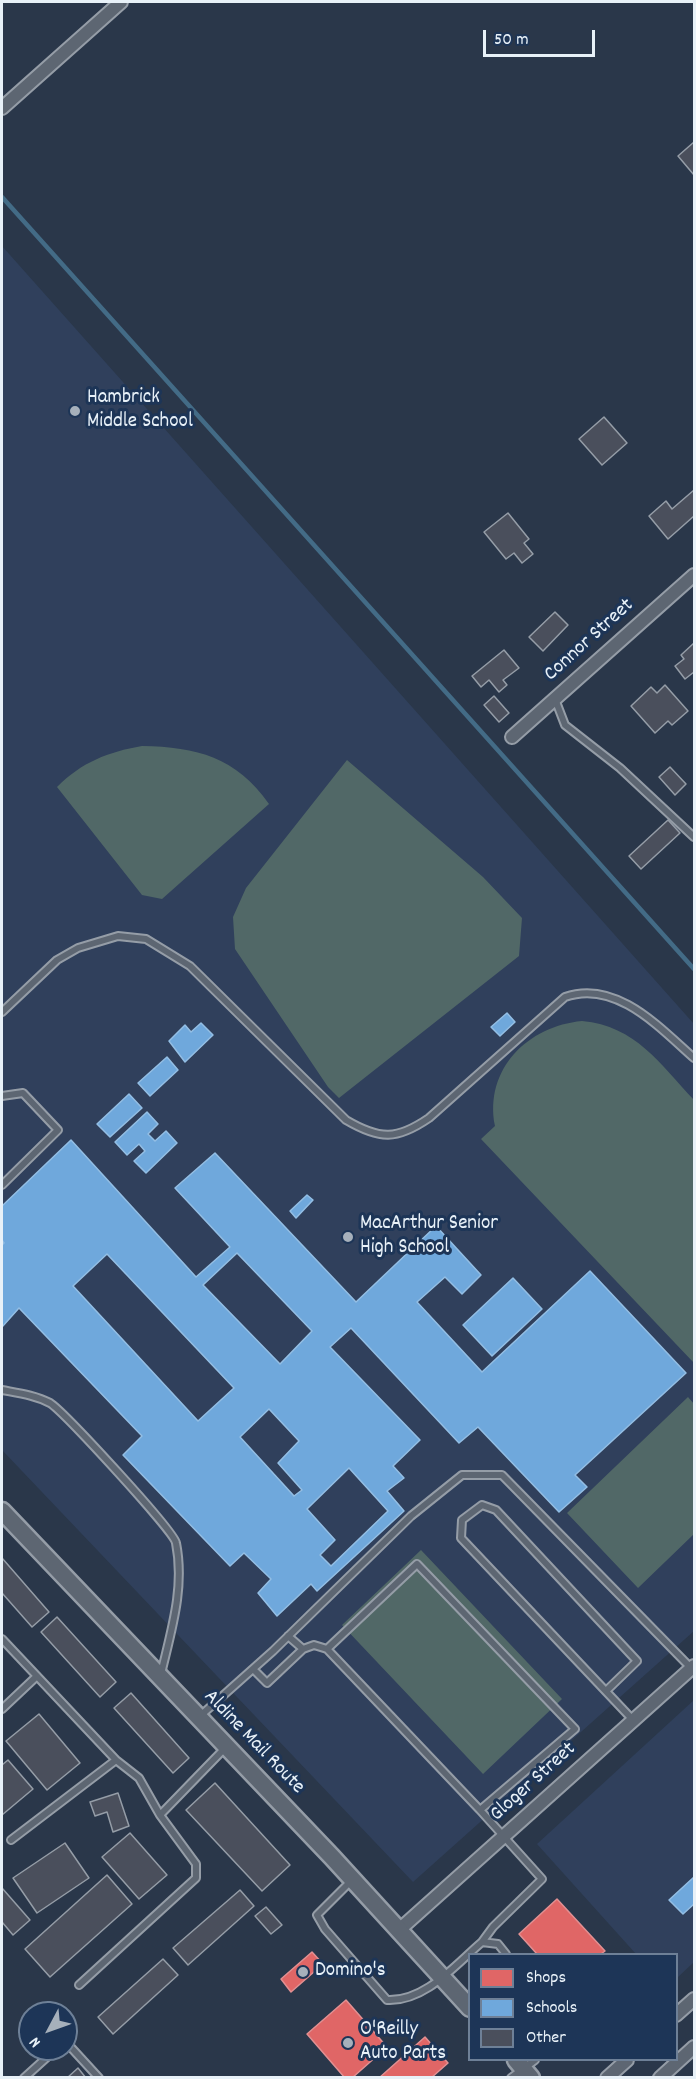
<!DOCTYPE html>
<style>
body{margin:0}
#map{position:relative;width:696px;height:2079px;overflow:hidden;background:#2a374a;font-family:Dekko,sans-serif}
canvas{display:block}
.frame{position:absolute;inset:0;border:3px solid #e8f1f8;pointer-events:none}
.legend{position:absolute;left:468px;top:1953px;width:210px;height:108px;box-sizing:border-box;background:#1d3557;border:2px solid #6e8097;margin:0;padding:8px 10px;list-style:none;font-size:18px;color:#e8f1f8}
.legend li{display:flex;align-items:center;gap:12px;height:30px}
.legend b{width:30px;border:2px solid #6e8097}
.north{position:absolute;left:18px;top:2001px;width:60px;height:60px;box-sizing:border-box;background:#1d3557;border:2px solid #6e8097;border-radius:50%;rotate:229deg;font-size:16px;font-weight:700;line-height:24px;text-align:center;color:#e8f1f8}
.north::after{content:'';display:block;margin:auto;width:21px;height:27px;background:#a6b0bb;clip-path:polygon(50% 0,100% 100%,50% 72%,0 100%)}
.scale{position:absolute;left:483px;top:30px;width:112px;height:27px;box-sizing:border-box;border:3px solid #e8f1f8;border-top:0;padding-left:8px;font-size:18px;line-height:21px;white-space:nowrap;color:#e8f1f8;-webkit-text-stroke:4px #1d3557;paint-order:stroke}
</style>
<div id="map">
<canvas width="696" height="2079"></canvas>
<div class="frame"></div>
<ul class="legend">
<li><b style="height:16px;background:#e06666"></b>Shops</li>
<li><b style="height:16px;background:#6fa8dc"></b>Schools</li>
<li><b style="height:16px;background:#4a4f5c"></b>Other</li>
</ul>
<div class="north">N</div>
<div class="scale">50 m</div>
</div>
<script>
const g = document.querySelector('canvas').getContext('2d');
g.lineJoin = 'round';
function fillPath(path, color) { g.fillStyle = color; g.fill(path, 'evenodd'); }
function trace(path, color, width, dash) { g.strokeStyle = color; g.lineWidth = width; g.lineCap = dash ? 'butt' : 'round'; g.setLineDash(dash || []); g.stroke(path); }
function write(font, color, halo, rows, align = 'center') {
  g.font = font + ' Dekko,sans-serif'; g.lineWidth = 6; g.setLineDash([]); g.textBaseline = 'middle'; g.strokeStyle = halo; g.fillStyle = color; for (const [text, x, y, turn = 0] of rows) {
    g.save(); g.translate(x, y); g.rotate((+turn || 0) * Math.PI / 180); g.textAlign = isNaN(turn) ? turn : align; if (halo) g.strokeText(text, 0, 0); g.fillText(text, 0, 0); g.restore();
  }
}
fillPath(new Path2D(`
 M 2,246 L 694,1024 L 694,1631 L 413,1882 L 2,1450 Z
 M 694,1700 L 694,1962 L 677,1978 L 676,1954 L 636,1954 L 537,1844 Z`), '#30405c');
fillPath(new Path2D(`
 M 142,746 C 197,747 236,757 269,804 L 162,899 L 142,895 L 57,787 C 82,762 108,752 142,746 Z
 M 347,760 L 483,877 L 522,918 L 519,956 L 339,1098 L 328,1087 L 235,949 L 233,917 L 246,888 Z
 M 582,1021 C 636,1026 660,1064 694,1100 L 694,1363 L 481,1139 L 495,1126 C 484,1069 528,1026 582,1021 Z
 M 688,1397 L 694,1404 L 694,1534 L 638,1588 L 567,1513 Z
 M 421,1550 L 562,1699 L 483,1774 L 342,1625 Z`), '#516867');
const shops = new Path2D(`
 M 557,1899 L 605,1951 L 601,1954 L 537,1954 L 519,1934 Z
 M 312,1952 L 323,1964 L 291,1992 L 281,1979 Z
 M 346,2000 L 387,2047 L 352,2078 L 345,2078 L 307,2034 Z
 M 425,2037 L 448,2063 L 431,2078 L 379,2078 Z`);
fillPath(shops, '#e06666');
trace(shops, '#e29092', 1.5);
const schools = new Path2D(`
 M 507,1013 L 515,1022 L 500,1036 L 491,1027 Z
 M 201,1023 L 213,1035 L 185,1062 L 169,1041 L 185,1025 L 191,1032 Z
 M 167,1057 L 178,1070 L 150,1096 L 138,1083 Z
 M 129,1094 L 142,1108 L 110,1137 L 97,1124 Z
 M 147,1112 L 158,1124 L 148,1134 L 155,1141 L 166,1131 L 177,1143 L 146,1173 L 134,1161 L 145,1151 L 139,1144 L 127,1155 L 115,1142 Z
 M 71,1140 L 196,1277 L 230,1247 L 175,1188 L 215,1153 L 356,1302 L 436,1226 L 481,1275 L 462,1294 L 445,1277 L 417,1302 L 482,1372 L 590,1271 L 686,1373 L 575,1475 L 587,1487 L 559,1512 L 478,1427 L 459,1443 L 351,1328 L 330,1347 L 420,1440 L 393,1466 L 404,1478 L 387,1491 L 404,1511 L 317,1591 L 311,1584 L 277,1616 L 258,1593 L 271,1579 L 244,1553 L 230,1566 L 123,1455 L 142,1436 L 19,1308 L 2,1327 L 2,1245 L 4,1243 L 2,1240 L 2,1206 ZM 237,1253 L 312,1331 L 280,1364 L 203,1285 ZM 107,1254 L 234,1388 L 198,1421 L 73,1286 ZM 269,1409 L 299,1441 L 278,1463 L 302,1490 L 294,1496 L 240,1437 ZM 349,1468 L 388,1511 L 331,1566 L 320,1555 L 335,1540 L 307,1509 Z
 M 307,1195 L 313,1200 L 296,1218 L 290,1211 Z
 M 513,1278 L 542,1309 L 492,1356 L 463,1325 Z
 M 694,1877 L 694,1904 L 683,1914 L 669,1900 Z`);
fillPath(schools, '#6fa8dc');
trace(schools, '#93bee4', 1.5);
trace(new Path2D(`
 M 2,197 L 694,969`), '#436b86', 4.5);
const building = new Path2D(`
 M 694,142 L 694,175 L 678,156 Z
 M 604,417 L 627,443 L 602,465 L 579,439 Z
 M 694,490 L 694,516 L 668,539 L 649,516 L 666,501 L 672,509 Z
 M 508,513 L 529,539 L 524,543 L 533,554 L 522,563 L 514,553 L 506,559 L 484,532 Z
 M 555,612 L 568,625 L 543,651 L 529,637 Z
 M 694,643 L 694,672 L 685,679 L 675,666 L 684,659 L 681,655 Z
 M 504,650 L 519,668 L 503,680 L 507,685 L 499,692 L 489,680 L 481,687 L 472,676 Z
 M 665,685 L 688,711 L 672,725 L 668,721 L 655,733 L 631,706 L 651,687 L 657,693 Z
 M 494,696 L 509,713 L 499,722 L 484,705 Z
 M 670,767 L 686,784 L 675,795 L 659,777 Z
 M 668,820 L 680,833 L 641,869 L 629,856 Z
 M 2,1558 L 49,1612 L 32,1627 L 2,1593 Z
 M 57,1617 L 116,1682 L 100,1697 L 41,1632 Z
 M 131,1693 L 189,1758 L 173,1773 L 114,1708 Z
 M 39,1714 L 80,1763 L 47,1790 L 6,1741 Z
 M 8,1760 L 33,1789 L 2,1815 L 2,1765 Z
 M 215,1783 L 290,1865 L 262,1891 L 186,1810 Z
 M 118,1793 L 129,1826 L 113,1832 L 107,1812 L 95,1816 L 90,1802 Z
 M 130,1833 L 167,1875 L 139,1899 L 102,1857 Z
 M 65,1843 L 89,1878 L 37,1913 L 13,1878 Z
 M 107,1875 L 132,1904 L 50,1977 L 25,1949 Z
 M 2,1888 L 30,1920 L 13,1935 L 2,1922 Z
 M 240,1890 L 254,1906 L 188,1965 L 173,1948 Z
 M 266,1907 L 282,1925 L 271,1934 L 255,1916 Z
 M 163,1959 L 178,1975 L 113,2034 L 98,2017 Z
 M 78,2068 L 86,2078 L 67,2078 Z`);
fillPath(building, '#4a4f5c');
trace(building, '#959da7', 1.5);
const service = new Path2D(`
 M 555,699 L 565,725 L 620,768 L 694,837
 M 2,1012 L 57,960 L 78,948 L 118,936 L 146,939 L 190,966 L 346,1120 C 380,1140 397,1140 429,1118 L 565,997 C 616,979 660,1028 694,1058
 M 2,1096 L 23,1093 L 58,1130 L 2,1185
 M 2,1390 C 18,1393 35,1395 50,1403 C 64,1412 174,1531 176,1543 C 185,1588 171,1631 161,1674
 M 288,1636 L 303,1649 L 314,1645 L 327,1649
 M 2,1639 L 116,1760
 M 253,1669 L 267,1683 L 303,1649
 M 606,1691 L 637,1661 L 496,1510 L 482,1505 L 462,1520 L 461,1538 L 633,1720
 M 2,1709 L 37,1676
 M 199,1717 L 273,1651 L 411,1516 L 462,1475 L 502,1475 L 692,1669
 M 480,1810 L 575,1729 L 417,1564 L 327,1649 L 480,1810 L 542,1879 L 493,1927 L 482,1942
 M 11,1840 L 116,1760 L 139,1778 L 160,1815
 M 352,1880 L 317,1915 L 325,1929 L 387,2000 C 425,2002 455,1965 482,1942 L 498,1944 L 506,1954
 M 79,1985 L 196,1878 L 196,1864 L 160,1815 L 226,1747
 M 66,2042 L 99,2078
 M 24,2078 L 56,2049
 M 511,2078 L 535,2060`);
const minor = new Path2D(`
 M 2,108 L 121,2
 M 512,737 L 694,575
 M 399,1930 L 694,1666
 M 676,2015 L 694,1999
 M 607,2078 L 627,2060
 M 660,2078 L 694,2047`);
const secondary = new Path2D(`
 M 2,1511 L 332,1857 L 470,2008
 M 516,2060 L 531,2078`);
trace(service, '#959da7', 10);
trace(minor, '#959da7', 16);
trace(secondary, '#959da7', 21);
trace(service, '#5d6672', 6);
trace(minor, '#5d6672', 12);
trace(secondary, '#5d6672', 16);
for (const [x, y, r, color] of [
 [75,411,6,"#a6b0bb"],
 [348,1237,6,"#a6b0bb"],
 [303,1972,6,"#a6b0bb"],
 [348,2043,6,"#a6b0bb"]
]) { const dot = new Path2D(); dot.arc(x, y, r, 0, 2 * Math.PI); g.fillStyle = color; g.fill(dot); trace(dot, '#1d3557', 2); }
write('21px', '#e8f1f8', '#1d3557', [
 ["Hambrick",87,399],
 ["Middle School",87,423],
 ["MacArthur Senior",360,1225],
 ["High School",360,1249],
 ["Domino's",315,1972],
 ["O'Reilly",360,2031],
 ["Auto Parts",360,2055]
], 'left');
write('21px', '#e8f1f8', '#1d3557', [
 ["Connor Street",590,641,-42],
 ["Aldine Mail Route",253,1743,46],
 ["Gloger Street",534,1783,-42]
]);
</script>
